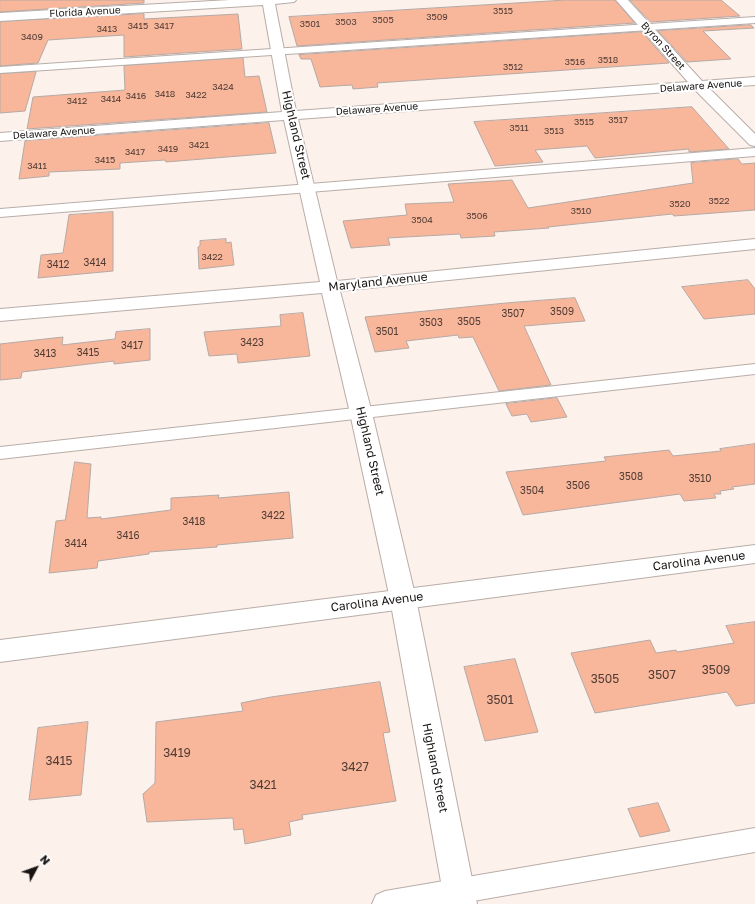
<!DOCTYPE html>
<style>
body{margin:0}
#map{position:relative;width:755px;height:904px;overflow:hidden;background:#fdf1ec;font-family:"Golos Text",sans-serif}
canvas{display:block}
.north{position:absolute;left:16px;top:848px;width:40px;height:40px;-webkit-text-stroke:3px #fff;paint-order:stroke;rotate:49deg;font-size:11px;font-weight:700;line-height:16px;text-align:center;color:#181412}
.north::after{content:'';display:block;margin:auto;width:14px;height:18px;background:#181412;clip-path:polygon(50% 0,100% 100%,50% 72%,0 100%)}
</style>
<div id="map">
<canvas width="755" height="904"></canvas>
<div class="north">N</div>
</div>
<script>
const g = document.querySelector('canvas').getContext('2d');
g.lineJoin = 'round';
function fillPath(path, color) { g.fillStyle = color; g.fill(path, 'evenodd'); }
function trace(path, color, width, dash) { g.strokeStyle = color; g.lineWidth = width; g.lineCap = dash ? 'butt' : 'round'; g.setLineDash(dash || []); g.stroke(path); }
function write(font, color, halo, rows, align = 'center') {
  g.font = font + ' "Golos Text",sans-serif'; g.lineWidth = 4; g.setLineDash([]); g.textBaseline = 'middle'; g.strokeStyle = halo; g.fillStyle = color; for (const [text, x, y, turn = 0] of rows) {
    g.save(); g.translate(x, y); g.rotate((+turn || 0) * Math.PI / 180); g.textAlign = isNaN(turn) ? turn : align; if (halo) g.strokeText(text, 0, 0); g.fillText(text, 0, 0); g.restore();
  }
}
const building = new Path2D(`
 M 0,0 L 144,0 L 144,3 L 0,12 Z
 M 566,0 L 615,0 L 635,23 L 297,46 L 289,17 Z
 M 630,0 L 721,0 L 740,16 L 651,22 Z
 M 144,14 L 144,19 L 238,14 L 242,49 L 124,57 L 124,35 L 48,40 L 38,63 L 0,66 L 0,22 Z
 M 751,25 L 754,28 L 703,31 L 731,59 L 687,62 L 658,31 Z
 M 642,32 L 669,63 L 377,83 L 378,87 L 353,89 L 352,85 L 320,87 L 311,59 L 301,59 L 299,55 Z
 M 243,58 L 245,77 L 259,76 L 267,112 L 27,129 L 33,97 L 125,90 L 124,66 Z
 M 36,72 L 25,111 L 0,113 L 0,74 Z
 M 692,107 L 729,149 L 689,152 L 689,149 L 595,158 L 587,146 L 535,150 L 543,162 L 495,166 L 474,122 Z
 M 269,123 L 276,153 L 166,162 L 165,160 L 120,163 L 120,169 L 49,172 L 49,176 L 19,179 L 25,141 Z
 M 738,159 L 742,164 L 755,163 L 755,210 L 674,216 L 672,214 L 548,227 L 549,228 L 494,232 L 495,236 L 461,238 L 460,234 L 388,238 L 390,245 L 351,248 L 343,221 L 407,215 L 405,204 L 454,202 L 448,184 L 512,180 L 528,208 L 693,183 L 691,163 Z
 M 113,212 L 113,271 L 38,278 L 41,255 L 63,253 L 69,215 Z
 M 226,239 L 226,243 L 231,242 L 234,265 L 199,269 L 198,247 L 200,246 L 200,241 Z
 M 748,280 L 755,289 L 755,314 L 704,319 L 682,287 Z
 M 575,298 L 585,321 L 524,326 L 551,385 L 499,391 L 473,337 L 459,338 L 458,335 L 406,341 L 409,348 L 375,352 L 365,317 L 506,303 Z
 M 303,313 L 310,356 L 238,363 L 237,354 L 209,356 L 204,332 L 281,326 L 280,315 Z
 M 150,329 L 150,360 L 114,364 L 114,361 L 22,372 L 21,378 L 0,380 L 0,344 L 63,337 L 62,345 L 115,339 L 116,332 Z
 M 557,398 L 567,417 L 531,422 L 527,414 L 512,416 L 506,404 Z
 M 755,444 L 755,484 L 732,487 L 734,489 L 720,491 L 721,494 L 714,494 L 716,498 L 684,501 L 680,494 L 523,515 L 506,472 L 606,461 L 604,457 L 669,450 L 673,456 L 721,451 L 720,449 Z
 M 75,462 L 91,464 L 87,518 L 101,517 L 101,519 L 171,510 L 171,498 L 219,495 L 218,498 L 289,492 L 293,538 L 217,545 L 217,547 L 149,552 L 149,554 L 98,561 L 97,568 L 49,573 L 56,521 L 65,520 Z
 M 755,622 L 755,703 L 736,706 L 727,692 L 595,713 L 571,653 L 650,640 L 656,653 L 676,650 L 677,652 L 734,643 L 726,626 Z
 M 515,659 L 538,732 L 485,741 L 464,667 Z
 M 380,682 L 390,732 L 383,733 L 396,801 L 302,815 L 303,819 L 289,822 L 291,835 L 245,844 L 243,829 L 234,830 L 233,818 L 147,822 L 143,794 L 155,783 L 156,722 L 243,711 L 241,703 L 271,697 Z
 M 88,722 L 81,795 L 29,800 L 38,728 Z
 M 658,803 L 670,831 L 640,837 L 628,809 Z`);
fillPath(building, '#f8b69b');
trace(building, '#b5a9a5', 1);
const service = new Path2D(`
 M 755,17 L 755,23 L 0,73 L 0,67 Z
 M 755,148 L 755,156 L 0,217 L 0,209 Z
 M 755,364 L 755,374 L 0,459 L 0,447 Z
 M 755,828 L 755,852 L 456,904 L 372,904 L 376,895 L 385,891 Z`);
const minor = new Path2D(`
 M 230,0 L 296,0 L 294,2 L 275,4 L 296,111 L 688,82 L 616,0 L 628,0 L 702,81 L 755,77 L 755,85 L 709,88 L 755,134 L 755,146 L 750,145 L 695,90 L 298,119 L 337,281 L 755,239 L 755,249 L 340,291 L 372,413 L 416,599 L 477,904 L 445,904 L 390,599 L 350,413 L 322,293 L 0,321 L 0,309 L 320,282 L 284,120 L 0,141 L 0,133 L 282,112 L 263,5 L 0,21 L 0,13 Z`);
const tertiary = new Path2D(`
 M 755,545 L 755,563 L 0,662 L 0,640 Z`);
trace(service, '#b8ada8', 2);
trace(minor, '#b8ada8', 2);
trace(tertiary, '#b8ada8', 2);
fillPath(service, '#fff');
fillPath(minor, '#fff');
fillPath(tertiary, '#fff');
write('9px', '#503c34', null, [
 ["3515",503,11],
 ["3509",437,17],
 ["3505",383,20],
 ["3503",346,22],
 ["3501",310,24],
 ["3415",138,26],
 ["3417",164,26],
 ["3413",107,29],
 ["3409",32,37],
 ["3518",608,60],
 ["3516",575,62],
 ["3512",513,67],
 ["3424",223,87],
 ["3418",165,94],
 ["3422",196,95],
 ["3416",136,96],
 ["3414",111,99],
 ["3412",77,101],
 ["3517",618,120],
 ["3515",584,122],
 ["3511",519,128],
 ["3513",554,131],
 ["3421",199,145],
 ["3419",168,149],
 ["3417",135,152],
 ["3415",105,160],
 ["3411",37,166],
 ["3522",719,201],
 ["3520",680,204],
 ["3510",581,211],
 ["3506",477,216],
 ["3504",422,220],
 ["3422",212,257]
]);
write('10px', '#181412', '#fff', [
 ["Florida Avenue",85,12,-3],
 ["Byron Street",663,46,48],
 ["Delaware Avenue",701,86,-4],
 ["Delaware Avenue",377,109,-4],
 ["Delaware Avenue",54,133,-4]
]);
write('10px', '#503c34', null, [
 ["3414",95,263],
 ["3412",58,265],
 ["3509",562,312],
 ["3507",513,314],
 ["3505",469,322],
 ["3503",431,323],
 ["3501",387,332],
 ["3423",252,343],
 ["3417",132,346],
 ["3415",88,353],
 ["3413",45,354],
 ["3508",631,477],
 ["3510",700,479],
 ["3506",578,486],
 ["3504",532,491],
 ["3422",273,516],
 ["3418",194,522],
 ["3416",128,536],
 ["3414",76,544]
]);
write('12px', '#181412', '#fff', [
 ["Highland Street",296,135,77],
 ["Maryland Avenue",378,282,-6],
 ["Highland Street",370,451,77],
 ["Carolina Avenue",699,561,-7],
 ["Carolina Avenue",377,602,-7],
 ["Highland Street",435,768,79]
]);
write('12px', '#503c34', null, [
 ["3509",716,670],
 ["3507",662,675],
 ["3505",605,679],
 ["3501",500,700],
 ["3419",177,753],
 ["3415",59,761],
 ["3427",355,767],
 ["3421",263,785]
]);
</script>
